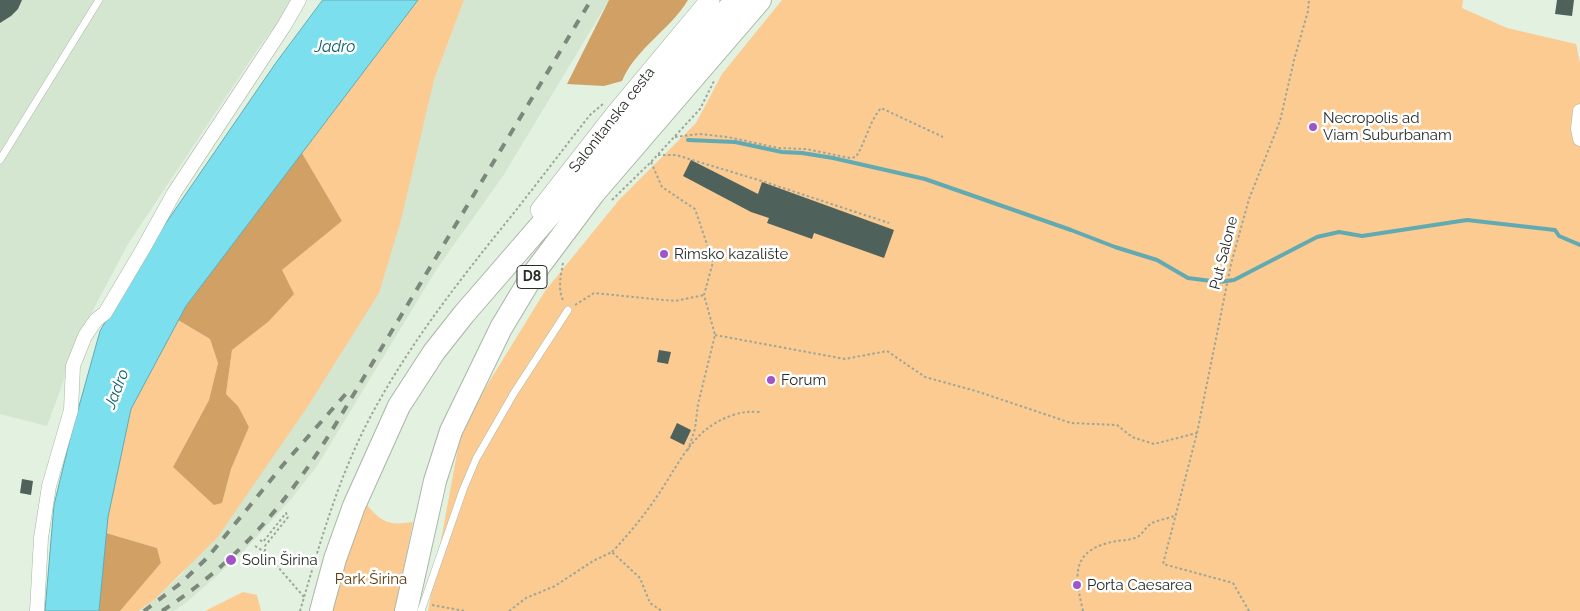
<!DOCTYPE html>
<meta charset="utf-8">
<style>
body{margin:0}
canvas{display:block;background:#e3f1e0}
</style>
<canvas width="1580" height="611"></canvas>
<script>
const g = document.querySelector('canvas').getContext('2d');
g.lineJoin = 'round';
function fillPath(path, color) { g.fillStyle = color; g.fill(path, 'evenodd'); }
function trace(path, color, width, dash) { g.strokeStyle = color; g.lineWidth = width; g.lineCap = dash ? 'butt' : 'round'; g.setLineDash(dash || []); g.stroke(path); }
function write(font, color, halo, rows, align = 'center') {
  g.font = font + ' Raleway,sans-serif'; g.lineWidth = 5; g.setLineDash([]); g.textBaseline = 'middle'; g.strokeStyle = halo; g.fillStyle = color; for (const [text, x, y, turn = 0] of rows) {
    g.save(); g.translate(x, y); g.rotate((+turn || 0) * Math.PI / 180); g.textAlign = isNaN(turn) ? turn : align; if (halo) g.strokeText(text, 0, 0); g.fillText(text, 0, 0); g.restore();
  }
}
fillPath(new Path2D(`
 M 0,0 L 294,0 L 260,46 L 128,244 L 82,331 L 47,426 L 0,414 Z
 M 464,0 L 609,0 L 503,176 L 438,267 L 317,466 L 292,498 L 241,554 L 187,602 L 174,611 L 138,611 L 154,600 L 183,573 L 434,80 Z`), '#d4e6d0');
fillPath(new Path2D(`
 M 418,0 L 464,0 L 434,80 L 401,220 L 379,293 L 308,406 L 217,538 L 154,600 L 138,611 L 120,611 L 161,563 L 157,548 L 106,533 L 108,517 L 131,409 L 178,320 L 210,339 L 218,363 L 209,400 L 173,467 L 222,503 L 231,469 L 249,427 L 238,406 L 226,394 L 232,350 L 268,322 L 282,270 L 342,221 L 302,153 Z
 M 782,0 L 1463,0 L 1462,8 L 1507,28 L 1576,44 L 1580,63 L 1580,611 L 428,611 L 462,426 L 545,291 L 619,200 L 696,123 L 722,74 Z
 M 365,503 C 382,522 387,526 413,522 L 395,611 L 332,611 L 343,568 Z
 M 243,592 L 257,595 L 261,611 L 205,611 Z`), '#fccb92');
fillPath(new Path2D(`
 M 609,0 L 688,0 C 670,30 636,48 622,81 L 604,86 L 567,84 Z
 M 302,153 L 342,221 L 282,270 L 294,294 L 268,322 L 232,350 L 226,394 L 238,406 L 249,427 L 231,469 L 222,503 L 214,505 L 173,467 L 209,400 L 218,363 L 210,339 L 178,320 L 186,306 Z
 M 106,533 L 157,548 L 161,563 L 120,611 L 99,611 Z`), '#d0a065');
const water = new Path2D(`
 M 323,0 L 418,0 L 186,306 L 131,409 L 108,517 L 99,611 L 45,611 L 54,505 L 71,435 L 100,331 L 146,252 L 275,64 Z`);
fillPath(water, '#7bdfee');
trace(water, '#62aab2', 1);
trace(new Path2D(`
 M 688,140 L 735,142 L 782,152 L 802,153 L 833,158 L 925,179 L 1071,230 L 1115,247 L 1157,260 L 1188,278 L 1219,282 L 1234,280 L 1317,237 L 1339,232 L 1362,236 L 1467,220 L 1555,230 L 1559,236 L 1580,245`), '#62aab2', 4);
fillPath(new Path2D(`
 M 0,0 L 22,0 L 18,9 L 11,16 L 0,23 Z
 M 1557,0 L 1574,0 L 1572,16 L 1555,14 Z
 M 691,160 L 758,194 L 762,182 L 894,230 L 884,258 L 814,233 L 812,239 L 767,223 L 769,218 L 751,212 L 683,176 Z
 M 659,350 L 671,352 L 668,364 L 657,362 Z
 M 677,423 L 691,430 L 684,445 L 670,438 Z
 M 22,479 L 33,481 L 31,495 L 20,493 Z`), '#4e625b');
const service = new Path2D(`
 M 0,160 L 99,0
 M 421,611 L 463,490 L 476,459 L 514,393 L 568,310`);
const minor = new Path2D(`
 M 1580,111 L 1578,129 L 1580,139
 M 37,611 L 41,538 L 49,486 L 71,410 L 73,366 L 85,336 L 96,320 L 105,313 L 143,249 L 174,193 L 284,26 L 299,0`);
const secondary = new Path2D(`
 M 540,210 L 615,114 L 710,0`);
const trunk = new Path2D(`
 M 321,611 L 335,559 L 354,506 L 399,406 L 434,352 L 464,314 L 736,0
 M 406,611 L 435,481 L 451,431 L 501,328 L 534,273 L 594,193 L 760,0`);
trace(service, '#a9b6a6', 8);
trace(minor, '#a9b6a6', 15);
trace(secondary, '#a9b6a6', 20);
trace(trunk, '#a9b6a6', 24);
trace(new Path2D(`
 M 675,137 L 699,134 L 728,137 L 778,148 L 806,149 L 850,158 L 856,157 C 866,141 869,122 881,108 L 943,137
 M 658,155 L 676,155 L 765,182 L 889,223
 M 651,162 L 662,187 L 695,209 L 713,262 L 704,295 L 715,335 L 698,404 L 695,429 L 688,450
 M 612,200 L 651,162 L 700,109 L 714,81
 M 563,263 C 561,275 557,290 564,302
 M 575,305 L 594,293 L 675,301 L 704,295
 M 715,335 L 845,359 L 887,351 L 925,377 L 976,391 L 1071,423 L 1117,425 L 1132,437 L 1154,444 L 1197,433
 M 260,540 L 263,542 L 286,513 L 288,517 L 265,546 L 265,552 L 304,597
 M 255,546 L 265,552
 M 612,552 C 630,533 646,513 660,492 C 681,460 694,428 733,415 C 743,412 750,411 760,412
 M 432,605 L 465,611
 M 300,611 C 320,543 339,474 373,412 C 412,340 462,277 513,214 C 539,181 564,148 590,115 L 604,103
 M 509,611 L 526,598 L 555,586 L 593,561 L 612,552 L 640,578 L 650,603 L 662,611
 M 1083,611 C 1076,580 1069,553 1108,543 C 1117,540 1126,541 1135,538 C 1142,536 1145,527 1152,523 C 1158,520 1167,519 1174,516
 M 1249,611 L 1233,583 L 1163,564 L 1197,433 L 1231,264 L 1249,199 L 1280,121 L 1294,60 L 1308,11 L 1309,0`), '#9ca699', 2, [2.5, 2.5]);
trace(service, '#fff', 7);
trace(minor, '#fff', 14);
trace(secondary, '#fff', 19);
trace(trunk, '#fff', 22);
trace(new Path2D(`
 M 144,611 L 181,583 L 208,557 L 283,465 L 351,388
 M 162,611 C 240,560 289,501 337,422 L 591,0`), '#7e877c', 4, [9, 9]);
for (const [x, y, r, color] of [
 [1313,127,5,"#9f55c8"],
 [664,254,5,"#9f55c8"],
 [771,380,5,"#9f55c8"],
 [231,560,6,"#9f55c8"],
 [1077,585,5,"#9f55c8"]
]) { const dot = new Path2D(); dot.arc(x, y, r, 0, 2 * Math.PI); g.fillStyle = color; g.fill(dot); trace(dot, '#fff', 2); }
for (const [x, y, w] of [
 [532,277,30]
]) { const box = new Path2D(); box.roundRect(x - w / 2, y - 11.5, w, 23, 4); g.fillStyle = '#fff'; g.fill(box); trace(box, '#282d27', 1); }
write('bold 14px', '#282d27', null, [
 ["D8",532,277]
]);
write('15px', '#282d27', '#fff', [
 ["Necropolis ad",1323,118],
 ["Viam Suburbanam",1323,135],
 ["Rimsko kazalište",674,254],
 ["Forum",781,380],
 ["Solin Širina",242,560],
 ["Porta Caesarea",1087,585]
], 'left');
write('15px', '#282d27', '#fff', [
 ["Salonitanska cesta",612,120,-52],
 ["Put Salone",1224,253,-76]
]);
write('15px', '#5b3a09', '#fff', [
 ["Park Širina",371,579]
]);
write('italic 16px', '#09616c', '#fff', [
 ["Jadro",335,47],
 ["Jadro",117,389,-69]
]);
</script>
